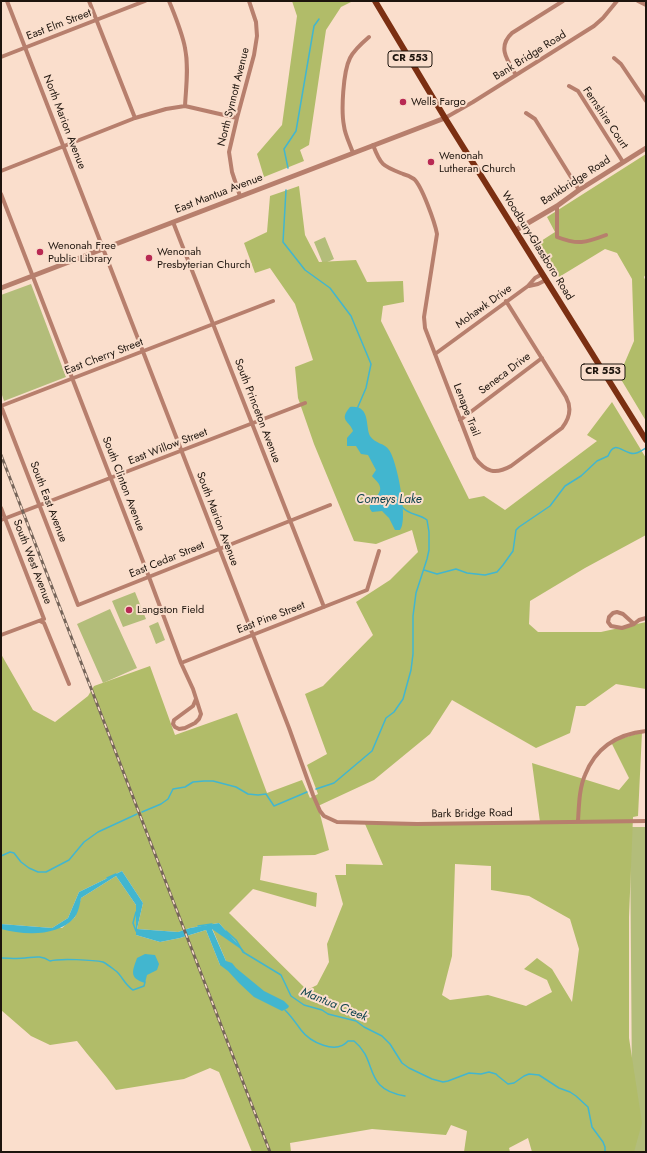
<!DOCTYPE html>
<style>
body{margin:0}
#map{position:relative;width:647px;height:1153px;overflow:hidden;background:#fadecc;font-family:Jost,sans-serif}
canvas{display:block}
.frame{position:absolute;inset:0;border:2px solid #1d140d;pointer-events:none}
</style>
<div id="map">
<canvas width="647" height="1153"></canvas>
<div class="frame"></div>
</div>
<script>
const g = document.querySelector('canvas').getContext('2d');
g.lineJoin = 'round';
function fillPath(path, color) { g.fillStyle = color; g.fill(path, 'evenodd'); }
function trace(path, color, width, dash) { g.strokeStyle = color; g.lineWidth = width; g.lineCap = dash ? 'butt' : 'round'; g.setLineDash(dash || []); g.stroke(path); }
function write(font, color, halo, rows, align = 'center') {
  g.font = font + ' Jost,sans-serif'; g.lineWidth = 4; g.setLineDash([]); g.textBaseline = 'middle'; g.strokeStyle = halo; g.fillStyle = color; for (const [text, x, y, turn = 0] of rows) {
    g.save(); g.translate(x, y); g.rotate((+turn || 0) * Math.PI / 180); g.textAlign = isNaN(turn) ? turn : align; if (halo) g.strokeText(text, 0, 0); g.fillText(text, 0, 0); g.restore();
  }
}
fillPath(new Path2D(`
 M 325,237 L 334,259 L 323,264 L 314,242 Z
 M 31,284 L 66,377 L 4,401 L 1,392 L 1,295 Z
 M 135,592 L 146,619 L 123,627 L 112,601 Z
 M 110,609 L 137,668 L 103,683 L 77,624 Z
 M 158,622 L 165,640 L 156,644 L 149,626 Z
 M 630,827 L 646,827 L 646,1152 L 581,1152 L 632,1089 Z`), '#b3bd7a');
fillPath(new Path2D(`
 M 292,1 L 353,1 L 341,7 L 326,30 L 309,145 L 300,150 L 304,161 L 264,177 L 257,154 L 282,125 L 297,16 Z
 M 646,154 L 646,274 L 644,277 L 646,282 L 646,421 L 619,376 L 634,341 L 632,279 L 617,253 L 605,249 L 559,277 L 538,243 L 555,232 L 547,217 Z
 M 299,186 L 305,235 L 319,262 L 356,260 L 367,282 L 403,281 L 404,302 L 383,306 L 381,321 L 469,499 L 484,496 L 505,510 L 597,441 L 587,435 L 612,402 L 646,458 L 646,535 L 585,568 L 530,601 L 529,624 L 538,632 L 601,632 L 646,622 L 646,689 L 616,684 L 585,706 L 576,706 L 570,733 L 536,748 L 452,700 L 430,734 L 374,780 L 318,806 L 329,850 L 315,855 L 263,856 L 260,880 L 317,893 L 316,907 L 253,889 L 229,913 L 307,990 L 317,985 L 329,962 L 327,944 L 343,904 L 335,875 L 346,875 L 346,864 L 383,865 L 365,824 L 540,822 L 532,763 L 619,790 L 629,778 L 611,742 L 642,732 L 638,816 L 633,817 L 629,917 L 629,1038 L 642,1123 L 634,1152 L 532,1152 L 528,1138 L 509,1148 L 510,1152 L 464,1152 L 467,1131 L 451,1125 L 446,1135 L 372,1129 L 290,1143 L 291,1152 L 252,1152 L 219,1072 L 210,1068 L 184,1079 L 116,1090 C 104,1073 90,1058 77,1041 L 50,1045 L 31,1036 L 1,1010 L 1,929 L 62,928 L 75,917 L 81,898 L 116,876 L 136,905 L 136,935 L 160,942 L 180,938 L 206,930 L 220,965 L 226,961 L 212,928 L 243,950 L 219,923 L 190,928 L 178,932 L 137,929 L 143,903 L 122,871 L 79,892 L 68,918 L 52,928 L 1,924 L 1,654 L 33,710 L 55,722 L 88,696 L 94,686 L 150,666 L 175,735 L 237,713 L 267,793 L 302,780 L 310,798 L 318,794 L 307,765 L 327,754 L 305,694 L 323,686 L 373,635 L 356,602 L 390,580 L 418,552 L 412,530 L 376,544 L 354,541 L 314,444 L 298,398 L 295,367 L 313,360 L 295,304 L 270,268 L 255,273 L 244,243 L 267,232 L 270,196 ZM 455,864 L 491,866 L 491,890 L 529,896 L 570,919 L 579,949 L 572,1002 L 552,969 L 537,958 L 524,969 L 547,980 L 552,992 L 526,1006 L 488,995 L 450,1000 L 442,995 L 452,956 Z`), '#b1bc69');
fillPath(new Path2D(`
 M 350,407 C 371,405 365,426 370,436 C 375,444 385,443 389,450 C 397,460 409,521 400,530 L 395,530 L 389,518 L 382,511 L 372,512 L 370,509 C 368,500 382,496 380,487 C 379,482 375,480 372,476 L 376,470 L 368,455 L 361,454 L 356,446 L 347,446 L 347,438 L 353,431 C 350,421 338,421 350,407 Z
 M 122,871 L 143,903 L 137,929 L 178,932 L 190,928 L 219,923 L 245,952 L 212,929 L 226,961 L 232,963 L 236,968 L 264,991 L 284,1001 L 289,1006 L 288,1008 L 282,1011 L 254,997 L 239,983 L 228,971 L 220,965 L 206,930 L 180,938 L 160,942 L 136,935 L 136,905 L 116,876 L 81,898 C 80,904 78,914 74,918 C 57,937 24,935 1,929 L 1,924 L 52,928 L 68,918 L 79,892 Z
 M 145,954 L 155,955 L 159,964 L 157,970 L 147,975 L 145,983 C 128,978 133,970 137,958 Z`), '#42b6cf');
trace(new Path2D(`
 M 288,168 L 284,149 L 296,131 L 314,26 L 319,19
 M 286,190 L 283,242 L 305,270 L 330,288 L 351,316 L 371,364 L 366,388 L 357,409
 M 424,570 L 437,574 L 456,569 L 467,573 L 485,575 L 497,572 L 503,565 L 513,551 L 516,530 L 519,527 L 550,506 L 565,486 L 581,476 L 597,461 L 608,456 C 614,441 620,450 630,453 C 636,455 641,451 646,448
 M 316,789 L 334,783 L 372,751 L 386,718 L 394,712 L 403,699 L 411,670 L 413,654 L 413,616 L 416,593 L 427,559 L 429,550 L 429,532 L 427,520 C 419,514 409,515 402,507
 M 142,812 L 161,804 L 168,799 L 173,789 L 185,787 L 193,782 L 204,781 L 213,781 L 236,787 L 248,794 L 258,795 L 266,794 L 274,806 L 307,792
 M 1,856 L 10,852 L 14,853 L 21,862 L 29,868 L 38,872 L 46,872 L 69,860 L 84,842 L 98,832 L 137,814
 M 107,878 L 116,874
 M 198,926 L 212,924
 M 136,931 L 133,923 L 136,912
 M 226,931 L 236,940 L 243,952 L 281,975 L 291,996 L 304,1005 L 322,1010 L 328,1014 L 356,1021 L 364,1027 L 382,1036 L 390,1044 L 402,1063 L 409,1068 L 432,1079 L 443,1082 L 448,1081 L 469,1073 L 481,1074 L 489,1072 L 496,1074 L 498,1076 L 508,1084 L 514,1083 L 524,1076 L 529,1074 L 539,1075 L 559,1088 L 570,1092 L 576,1096 L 588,1107 L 592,1127 L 603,1142 L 605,1147 L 605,1152
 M 1,958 C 9,958 17,959 25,958 C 35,957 41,955 50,961 C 59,958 94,960 103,962 C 107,964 112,968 116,971 C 122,976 125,985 133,990 L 144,986 L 145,982
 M 285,1010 C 291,1016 296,1023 301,1030 C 310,1042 336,1055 348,1041 L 354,1041 C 379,1061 362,1089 405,1096`), '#42b6cf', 1.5);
trace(new Path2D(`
 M 7,1 L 289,728 L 313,795 L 320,811 L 324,816 L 337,822 L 417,824 L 646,821
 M 89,1 L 135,118
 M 169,1 C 175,16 182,32 185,48 C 189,67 186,87 185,106
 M 638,1 L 646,5
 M 1,57 L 145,1
 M 614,58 L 621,64 L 646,101
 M 516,75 C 507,60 497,47 512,33 L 563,1
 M 569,86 L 578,91 L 623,162
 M 526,113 L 535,119 L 579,190
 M 445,118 L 473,102 L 594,26 L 603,18 L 617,1
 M 373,145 C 381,166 383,166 403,174 C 407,175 411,177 414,179 C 422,186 435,223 437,234 L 424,317 L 425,328 L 475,458 C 486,472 495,475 511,466 L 562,428 C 570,418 572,408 566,397 L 506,301
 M 353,153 C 350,144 345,135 344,126 C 341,111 343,72 350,58 C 354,50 362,43 369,37
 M 1,171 L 135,118 L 166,109 L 185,106 L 237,118
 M 1,194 L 149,577 L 181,663 L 193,689 L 201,714 L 199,719 L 195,723 L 185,728 L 179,729 L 175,727 L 173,724 L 174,720 L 193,706 L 196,699
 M 240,196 L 232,172 L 229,152 L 237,118 L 254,55 L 257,36 L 256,22 L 249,1
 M 557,206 L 557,237 C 578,245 585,243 606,235
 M 173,222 L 324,607
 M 529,286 L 538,284 L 546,280
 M 273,301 L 1,406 L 78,605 L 330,505
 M 435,354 L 528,286 L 535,278 L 542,274
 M 460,420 L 542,358
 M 1,508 L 44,619 L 1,635
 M 1,520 L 305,403
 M 617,612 L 623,614 L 634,624 L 622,628 L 611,626 L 608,622 L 609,617 L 613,613 Z
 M 40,621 L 44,623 L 69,684
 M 634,624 L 639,620 L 646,618
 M 181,663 L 367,590 L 379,551
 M 578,821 C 579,806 579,789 585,775 C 596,747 617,734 646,731`), '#b77f6d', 4);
trace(new Path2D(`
 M 516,230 L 557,206 L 579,190 L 646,148
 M 1,288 L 445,118`), '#b77f6d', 5);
trace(new Path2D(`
 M 375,1 L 445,118 L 646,440`), '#7b2f12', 6);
const rail = new Path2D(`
 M 1,455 L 270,1152`);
trace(rail, '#76655a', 3);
trace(rail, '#fadecc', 1.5, [4.5]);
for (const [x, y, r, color] of [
 [403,102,4,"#b82953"],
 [431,162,4,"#b82953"],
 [40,252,4,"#b82953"],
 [149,258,4,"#b82953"],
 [129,610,4,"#b82953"]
]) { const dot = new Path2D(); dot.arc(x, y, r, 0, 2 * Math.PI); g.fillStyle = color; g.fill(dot); trace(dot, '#fadecc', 1.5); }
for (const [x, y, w] of [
 [410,59,44],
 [603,372,44]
]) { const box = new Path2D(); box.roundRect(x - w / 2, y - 8, w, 16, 3); g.fillStyle = '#fadecc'; g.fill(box); trace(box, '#1d140d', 1); }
write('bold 10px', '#1d140d', null, [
 ["CR 553",410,59],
 ["CR 553",603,372]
]);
write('11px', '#1d140d', '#fadecc', [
 ["East Elm Street",59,25,-21],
 ["Bank Bridge Road",530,56,-32],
 ["North Synnott Avenue",234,97,-76],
 ["Fernshire Court",605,118,56],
 ["North Marion Avenue",64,122,69],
 ["Bankbridge Road",576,181,-33],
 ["East Mantua Avenue",219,194,-21],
 ["Woodbury-Glassboro Road",537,246,58],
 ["Mohawk Drive",484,307,-36],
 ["East Cherry Street",104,357,-21],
 ["Seneca Drive",505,374,-37],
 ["Lenape Trail",466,410,69],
 ["South Princeton Avenue",257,411,69],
 ["East Willow Street",168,447,-21],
 ["South Clinton Avenue",123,484,69],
 ["South East Avenue",48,502,69],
 ["South Marion Avenue",217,519,69],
 ["East Cedar Street",167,560,-22],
 ["South West Avenue",32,562,69],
 ["East Pine Street",271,618,-21],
 ["Bark Bridge Road",472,814,-1]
]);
write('11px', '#1d140d', '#fadecc', [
 ["Wells Fargo",411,102],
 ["Wenonah",439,156],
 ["Lutheran Church",439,169],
 ["Wenonah Free",48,246],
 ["Public Library",48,259],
 ["Wenonah",157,252],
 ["Presbyterian Church",157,265],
 ["Langston Field",137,610]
], 'left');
write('italic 12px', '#0f434e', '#fadecc', [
 ["Comeys Lake",389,500],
 ["Mantua Creek",334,1005,22]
]);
</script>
